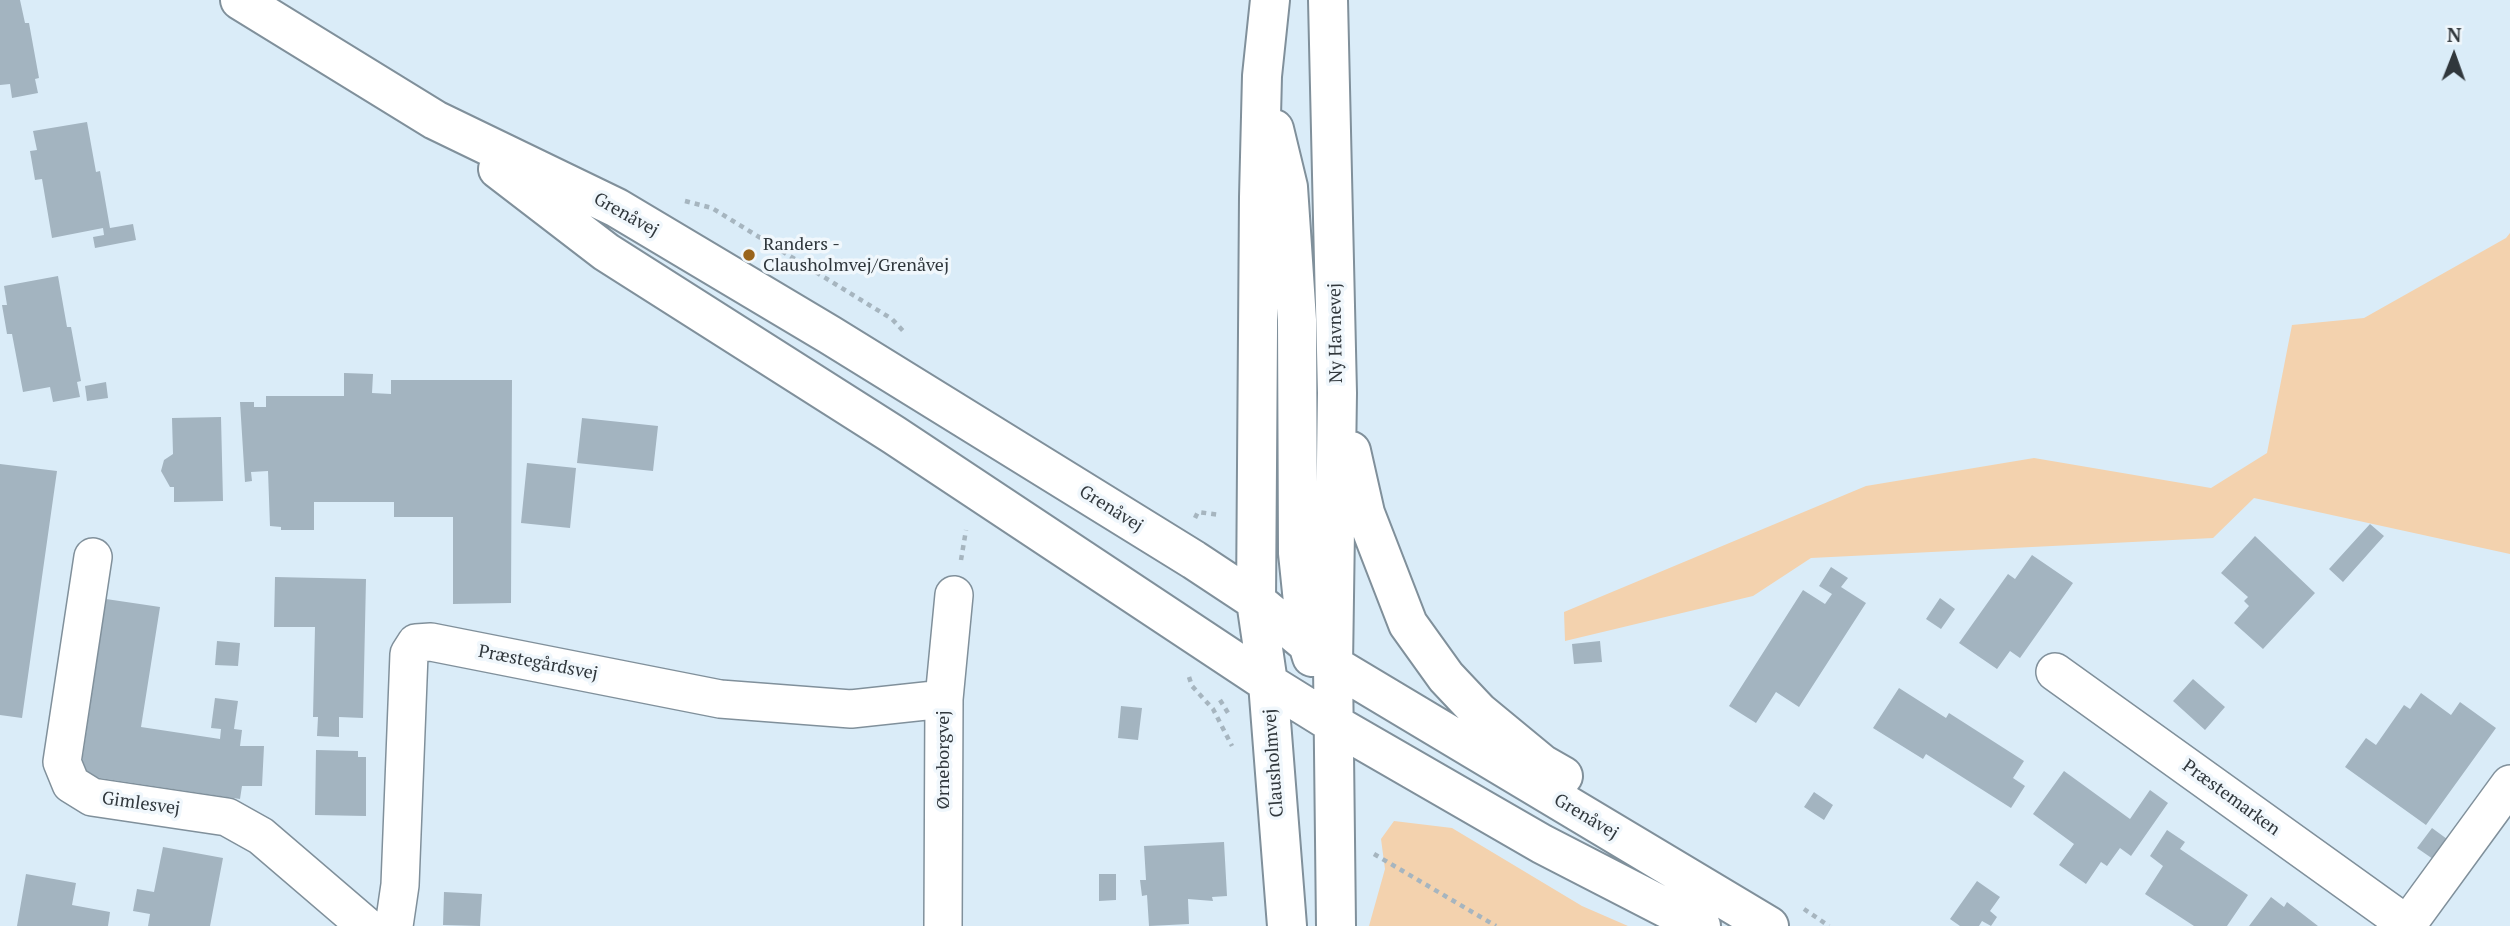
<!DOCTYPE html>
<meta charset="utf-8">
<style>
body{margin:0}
#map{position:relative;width:2510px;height:926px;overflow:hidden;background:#daecf8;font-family:"PT Serif",serif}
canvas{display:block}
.north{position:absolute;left:2419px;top:21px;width:70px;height:70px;-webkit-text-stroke:5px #f0f7fc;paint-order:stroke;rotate:1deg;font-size:19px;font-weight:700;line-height:28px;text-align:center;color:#30373c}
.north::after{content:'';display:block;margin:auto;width:24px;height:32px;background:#30373c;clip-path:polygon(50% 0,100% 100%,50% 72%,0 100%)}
</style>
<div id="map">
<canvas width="2510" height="926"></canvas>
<div class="north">N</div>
</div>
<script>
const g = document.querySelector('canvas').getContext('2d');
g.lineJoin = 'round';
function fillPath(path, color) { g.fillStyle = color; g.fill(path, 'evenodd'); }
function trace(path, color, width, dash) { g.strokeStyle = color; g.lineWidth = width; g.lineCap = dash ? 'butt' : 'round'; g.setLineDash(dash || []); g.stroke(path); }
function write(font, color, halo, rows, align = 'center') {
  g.font = font + ' "PT Serif",serif'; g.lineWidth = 7; g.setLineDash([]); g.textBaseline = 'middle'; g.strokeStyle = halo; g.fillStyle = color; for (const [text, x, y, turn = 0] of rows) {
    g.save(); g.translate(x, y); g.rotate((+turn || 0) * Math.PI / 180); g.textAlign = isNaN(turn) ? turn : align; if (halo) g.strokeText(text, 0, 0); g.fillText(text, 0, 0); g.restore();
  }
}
fillPath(new Path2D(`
 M 2510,233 L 2510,554 L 2254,498 L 2213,538 L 1811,558 L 1753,596 L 1565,641 L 1564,612 L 1866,486 L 2034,458 L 2211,488 L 2267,453 L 2292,325 L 2364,318 L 2506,238 Z
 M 1394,821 L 1452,828 L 1582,906 L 1628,926 L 1369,926 L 1385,869 L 1381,839 Z`), '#f3d2ae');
fillPath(new Path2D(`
 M 0,0 L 20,0 L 25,23 L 29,23 L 39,78 L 35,79 L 38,93 L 12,98 L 10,84 L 0,85 Z
 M 87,122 L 96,172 L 100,171 L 110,228 L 133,224 L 136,240 L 95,248 L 93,237 L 104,235 L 103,228 L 52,238 L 42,179 L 35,180 L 30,151 L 37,150 L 33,131 Z
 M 58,276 L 67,327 L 71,327 L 81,381 L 77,382 L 80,397 L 53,402 L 50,387 L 23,392 L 12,334 L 7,334 L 2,305 L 7,305 L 4,286 Z
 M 344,373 L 373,374 L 372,393 L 391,394 L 391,380 L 512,380 L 511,603 L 453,604 L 453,517 L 394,517 L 394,502 L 314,502 L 314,530 L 281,530 L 281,527 L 270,526 L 268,471 L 251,472 L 252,481 L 245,482 L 240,402 L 254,402 L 254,407 L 266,407 L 266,396 L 344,396 Z
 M 106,382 L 108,398 L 87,401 L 85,386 Z
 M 221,417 L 223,501 L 174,502 L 174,487 L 170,487 L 161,471 L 164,460 L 173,454 L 172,418 Z
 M 582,418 L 658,426 L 653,471 L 577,463 Z
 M 527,463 L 576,468 L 570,528 L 521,523 Z
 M 0,464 L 57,471 L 22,718 L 0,715 Z
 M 2370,524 L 2384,536 L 2343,582 L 2329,569 Z
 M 2255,536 L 2315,593 L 2263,649 L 2234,623 L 2249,606 L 2244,601 L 2248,597 L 2221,573 Z
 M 2032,555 L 2073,583 L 2020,658 L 2010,651 L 1997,669 L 1959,643 L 2008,574 L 2015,579 Z
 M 1831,567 L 1848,578 L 1841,587 L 1866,603 L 1799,707 L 1776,692 L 1756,723 L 1729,706 L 1803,590 L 1825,604 L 1832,594 L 1819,586 Z
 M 275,577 L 366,579 L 363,718 L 339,717 L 339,737 L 317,736 L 318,717 L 313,717 L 315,627 L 274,627 Z
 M 1940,598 L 1955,609 L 1941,629 L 1926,619 Z
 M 106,599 L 160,607 L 141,727 L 220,739 L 221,729 L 211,728 L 215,698 L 238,701 L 234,729 L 242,730 L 240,746 L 264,746 L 262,786 L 242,786 L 240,799 L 80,775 Z
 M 217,641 L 240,643 L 238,666 L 215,665 Z
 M 1600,641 L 1602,662 L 1574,664 L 1572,644 Z
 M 2193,679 L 2225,707 L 2205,730 L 2173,701 Z
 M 1899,688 L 1946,718 L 1949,713 L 2024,761 L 2013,778 L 2025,786 L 2011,808 L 1926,754 L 1923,759 L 1873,728 Z
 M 2421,693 L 2451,715 L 2460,702 L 2496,728 L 2426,825 L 2345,767 L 2366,738 L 2376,745 L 2404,705 L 2410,709 Z
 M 1121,706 L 1142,708 L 1138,740 L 1118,738 Z
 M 316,750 L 358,751 L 358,757 L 366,757 L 366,816 L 315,815 Z
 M 2064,771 L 2130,819 L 2150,790 L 2168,803 L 2131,856 L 2120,848 L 2107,866 L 2101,862 L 2086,884 L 2059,865 L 2074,844 L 2033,814 Z
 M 1814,792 L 1833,805 L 1824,820 L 1804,807 Z
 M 2432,828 L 2447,839 L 2433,859 L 2417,848 Z
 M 2167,830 L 2185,842 L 2180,849 L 2248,895 L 2227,926 L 2194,926 L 2145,894 L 2163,866 L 2150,856 Z
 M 1224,842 L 1227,896 L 1212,897 L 1213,901 L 1188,899 L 1189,924 L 1149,926 L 1147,895 L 1142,896 L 1140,880 L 1146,880 L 1144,846 Z
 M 163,847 L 223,858 L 210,926 L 148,926 L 150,914 L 133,911 L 137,889 L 154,892 Z
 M 26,874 L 76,883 L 72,905 L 110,912 L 108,926 L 17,926 Z
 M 1099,874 L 1116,874 L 1116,900 L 1099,901 Z
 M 1977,881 L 2000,897 L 1990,911 L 1997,917 L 1991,926 L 1982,921 L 1979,926 L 1960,926 L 1950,919 Z
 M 444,892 L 482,894 L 480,926 L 443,925 Z
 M 2271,897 L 2284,907 L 2287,902 L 2318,926 L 2249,926 Z`), '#a3b4c0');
const minor = new Path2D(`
 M 93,557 L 62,762 L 71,784 L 92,797 L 227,817 L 261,836 L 366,926
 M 2055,672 L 2409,926
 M 2407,925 L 2510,784
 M 394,926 L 400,885 L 409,654 L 416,643 L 431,642 L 720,699 L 851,709 L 944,699
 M 943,926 L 944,699 L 954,595`);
const tertiary = new Path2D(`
 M 240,0 L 435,120 L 617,208 L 830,335 L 1194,560 L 1256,601 L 1333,665 L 1769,926
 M 1270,0 L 1262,76 L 1259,197 L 1256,601 L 1268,683 L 1287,926
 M 1328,0 L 1337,393 L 1333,665 L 1336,926
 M 1274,129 L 1288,187 L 1297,320 L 1298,553 L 1307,641 L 1312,657
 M 498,169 L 606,252 L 894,435 L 1268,683 L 1334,724 L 1542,844 L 1701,926
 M 1351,451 L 1365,513 L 1408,624 L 1446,677 L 1479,712 L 1542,764 L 1563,776`);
trace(minor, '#80909b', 40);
trace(tertiary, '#80909b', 42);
trace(new Path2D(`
 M 685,201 L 712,208 L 892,319 L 906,334
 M 1195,518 L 1198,512 L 1220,515
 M 961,560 L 966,530
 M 1189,677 L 1192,686 L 1213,709 L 1232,746
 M 1220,700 L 1230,716
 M 1374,854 L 1496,926
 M 1804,909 L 1829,926`), '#a6b5bf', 4.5, [5, 5]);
trace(minor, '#fff', 37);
trace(tertiary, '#fff', 38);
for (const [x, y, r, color] of [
 [749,255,7,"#99641b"]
]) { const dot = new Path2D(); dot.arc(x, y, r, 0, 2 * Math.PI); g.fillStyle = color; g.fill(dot); trace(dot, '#f0f7fc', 2.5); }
write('18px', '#30373c', '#f0f7fc', [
 ["Grenåvej",626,215,29],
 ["Ny Havnevej",1336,333,-91],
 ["Grenåvej",1111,509,32],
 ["Præstegårdsvej",538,663,11],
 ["Ørneborgvej",944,760,-90],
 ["Clausholmvej",1274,763,-94],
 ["Præstemarken",2231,798,36],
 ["Gimlesvej",141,804,8],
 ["Grenåvej",1586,817,31]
]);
write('18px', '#30373c', '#f0f7fc', [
 ["Randers -",763,245],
 ["Clausholmvej/Grenåvej",763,266]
], 'left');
</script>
